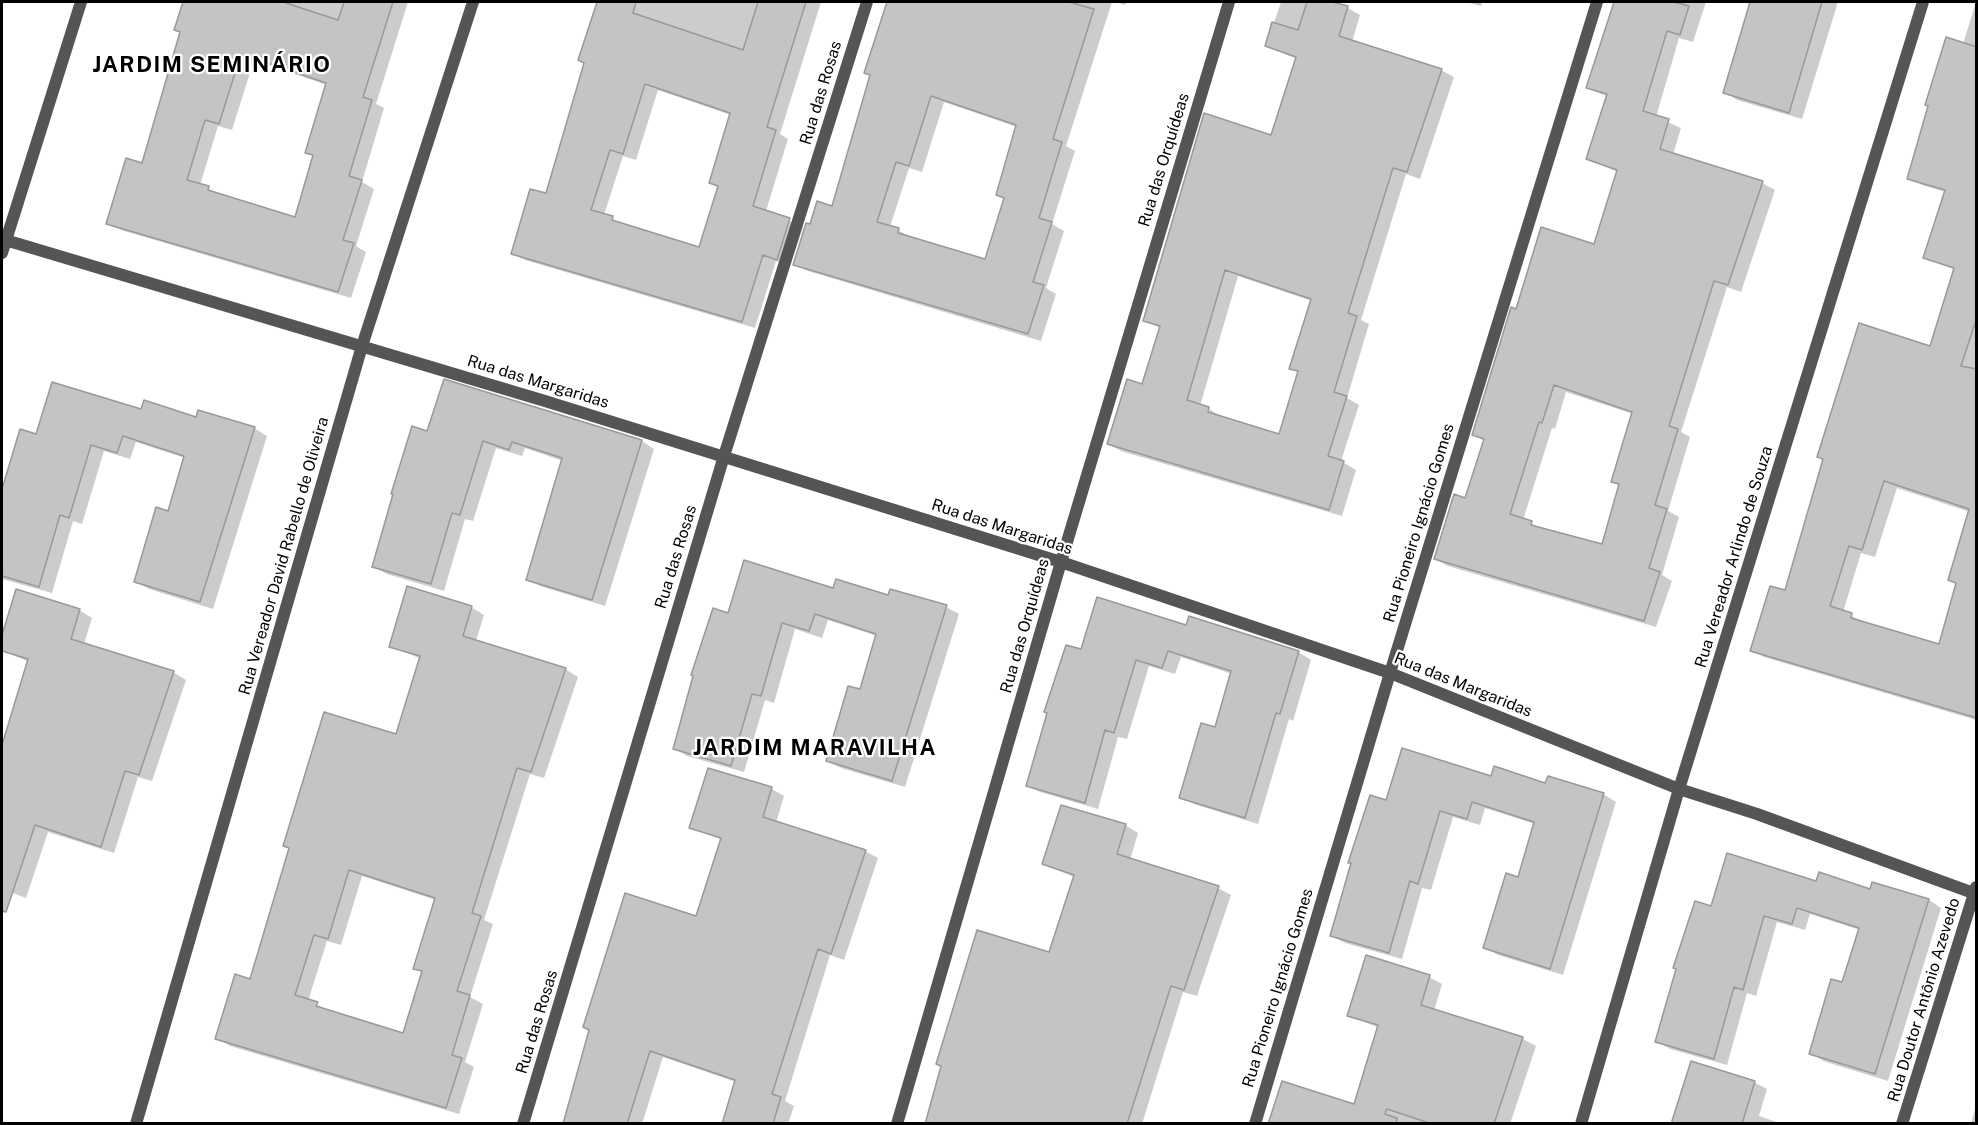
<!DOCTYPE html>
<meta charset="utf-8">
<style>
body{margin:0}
#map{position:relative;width:1978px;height:1125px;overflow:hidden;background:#fff;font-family:"Public Sans",sans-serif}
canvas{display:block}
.frame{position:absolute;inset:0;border:3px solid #000;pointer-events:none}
</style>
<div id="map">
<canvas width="1978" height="1125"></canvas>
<div class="frame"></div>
</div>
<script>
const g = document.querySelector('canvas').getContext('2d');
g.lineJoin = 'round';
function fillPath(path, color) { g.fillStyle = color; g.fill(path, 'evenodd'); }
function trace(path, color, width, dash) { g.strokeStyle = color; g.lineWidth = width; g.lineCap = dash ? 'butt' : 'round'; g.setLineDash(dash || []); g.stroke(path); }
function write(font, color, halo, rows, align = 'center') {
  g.font = font + ' "Public Sans",sans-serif'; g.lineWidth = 4.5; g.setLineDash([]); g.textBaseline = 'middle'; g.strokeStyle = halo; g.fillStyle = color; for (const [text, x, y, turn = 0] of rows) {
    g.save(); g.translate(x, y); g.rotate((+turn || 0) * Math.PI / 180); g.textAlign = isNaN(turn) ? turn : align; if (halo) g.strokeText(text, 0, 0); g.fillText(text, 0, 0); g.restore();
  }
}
fillPath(new Path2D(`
 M 184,2 L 408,2 L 376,104 L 384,108 L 362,182 L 374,189 L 356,246 L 366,252 L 351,298 L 121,230 L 108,223 L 143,165 L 181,33 L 176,30 ZM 254,60 L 327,85 L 307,152 L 315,157 L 296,218 L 221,195 L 200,185 L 218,126 L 232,130 Z
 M 598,2 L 821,2 L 780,134 L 788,139 L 766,211 L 803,227 L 790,266 L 776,261 L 755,328 L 525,260 L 512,253 L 547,195 L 586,63 L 580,60 ZM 658,90 L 731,115 L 710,182 L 719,187 L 700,249 L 625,225 L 604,215 L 623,156 L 636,160 Z
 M 888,2 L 1112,2 L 1066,146 L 1075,151 L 1052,224 L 1064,231 L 1046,288 L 1056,294 L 1041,341 L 808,271 L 795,264 L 811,226 L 833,207 L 872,75 L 866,72 ZM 944,102 L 1017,127 L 997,194 L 1005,199 L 986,261 L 912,237 L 890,227 L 909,168 L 922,172 Z
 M 1115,2 L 1127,2 L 1125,5 Z
 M 1281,2 L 1327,2 L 1348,8 L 1360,15 L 1352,42 L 1441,70 L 1454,77 L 1420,179 L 1406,174 L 1361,320 L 1369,324 L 1347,398 L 1359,405 L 1341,461 L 1356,470 L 1342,516 L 1121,451 L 1108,444 L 1143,386 L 1161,329 L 1145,320 L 1272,137 L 1297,59 L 1266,46 ZM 1238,276 L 1312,301 L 1291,368 L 1299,373 L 1280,436 L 1221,418 L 1210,409 L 1207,420 L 1209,409 L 1200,406 Z
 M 1466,2 L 1482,2 L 1481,6 Z
 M 1615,2 L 1706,2 L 1693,42 L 1679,38 L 1656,117 L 1681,128 L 1673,155 L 1762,183 L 1775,190 L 1741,292 L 1727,287 L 1681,432 L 1690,437 L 1668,511 L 1679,517 L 1662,575 L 1672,581 L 1656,627 L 1448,566 L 1435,559 L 1466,500 L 1485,441 L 1474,435 L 1517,311 L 1595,246 L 1618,172 L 1587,159 L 1608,97 L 1588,88 ZM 1566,392 L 1633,414 L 1612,481 L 1620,485 L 1603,545 L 1545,530 L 1523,520 L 1552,428 L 1555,429 Z
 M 1764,2 L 1838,2 L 1802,119 L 1737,100 L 1725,92 L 1757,23 Z
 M 1976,2 L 1976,201 L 1922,185 L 1909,178 L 1963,44 Z
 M 1976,210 L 1976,720 L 1764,657 L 1751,650 L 1931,348 L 1955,270 L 1925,257 ZM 1897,488 L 1970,512 L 1958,584 L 1940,646 L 1864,622 L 1843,612 L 1861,553 L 1875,557 Z
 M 445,381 L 642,441 L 654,449 L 605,606 L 540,586 L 527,579 L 563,461 L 525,448 L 522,456 L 496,448 L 473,521 L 465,519 L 444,591 L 387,574 L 374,567 L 428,433 Z
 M 142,411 L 254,428 L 267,436 L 213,609 L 149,589 L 136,581 L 169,513 L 185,458 L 136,442 L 130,459 L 104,451 L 82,524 L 73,521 L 52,593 L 2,579 L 2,494 L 21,431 L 37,436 Z
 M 834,590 L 946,607 L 959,614 L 905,787 L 841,768 L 828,761 L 861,691 L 877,636 L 828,620 L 822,638 L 795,629 L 774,703 L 765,700 L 744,772 L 687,756 L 674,748 L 729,615 Z
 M 17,591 L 79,610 L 92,618 L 84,644 L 173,672 L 186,680 L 152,781 L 138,777 L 114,853 L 48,832 L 26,898 L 2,889 L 2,738 L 5,739 L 29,662 L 2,650 L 2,640 Z
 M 471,607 L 484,615 L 476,641 L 565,669 L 578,677 L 544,778 L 530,774 L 484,920 L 493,924 L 470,997 L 483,1004 L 465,1062 L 474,1067 L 459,1114 L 230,1046 L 217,1038 L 397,736 L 421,659 L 391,646 ZM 362,876 L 436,900 L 415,968 L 423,973 L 404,1035 L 330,1011 L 308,1001 L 327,941 L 341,945 Z
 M 1187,627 L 1298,652 L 1311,660 L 1293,721 L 1289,719 L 1258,824 L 1194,804 L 1181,797 L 1216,728 L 1232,674 L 1181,657 L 1175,674 L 1149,666 L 1127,739 L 1118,737 L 1098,809 L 1040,792 L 1027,785 L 1082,651 Z
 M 709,770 L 772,789 L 784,796 L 776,823 L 865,851 L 878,858 L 844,960 L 830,955 L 785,1101 L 794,1106 L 788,1124 L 724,1124 L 736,1082 L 663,1057 L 642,1124 L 563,1124 L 697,918 L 722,840 L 691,827 Z
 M 1492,777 L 1603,794 L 1616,802 L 1563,975 L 1498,955 L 1485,948 L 1519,879 L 1535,824 L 1485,808 L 1480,825 L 1453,817 L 1431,890 L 1422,888 L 1402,959 L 1345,943 L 1332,936 L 1387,802 Z
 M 1125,825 L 1138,833 L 1130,860 L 1218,888 L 1231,895 L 1197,996 L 1183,992 L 1142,1124 L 1088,1124 L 1050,954 L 1074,877 L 1044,864 Z
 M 1817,883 L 1871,891 L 1873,884 L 1929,900 L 1941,908 L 1888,1081 L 1823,1061 L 1811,1053 L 1843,984 L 1860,930 L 1810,914 L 1805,930 L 1777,922 L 1756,996 L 1747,993 L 1727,1065 L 1670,1049 L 1657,1041 L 1711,908 Z
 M 1429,977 L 1442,984 L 1434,1011 L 1523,1039 L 1536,1046 L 1510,1124 L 1270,1124 L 1355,1106 L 1379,1028 L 1348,1015 Z
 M 1754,1082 L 1767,1089 L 1759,1116 L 1782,1124 L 1679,1124 Z
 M 1976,1105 L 1976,1124 L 1971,1124 Z`), '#0003');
const building = new Path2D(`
 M 183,2 L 283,2 L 338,20 L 344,2 L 393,2 L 363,97 L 372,100 L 349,176 L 362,180 L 343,240 L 354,243 L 338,292 L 106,224 L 126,158 L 142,163 L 180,32 L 174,30 ZM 241,54 L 326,83 L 305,153 L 313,155 L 295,217 L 208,190 L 209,186 L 187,180 L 205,120 L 219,124 Z
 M 597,2 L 636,2 L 633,13 L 743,50 L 758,2 L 806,2 L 767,127 L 776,130 L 753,206 L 790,218 L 777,260 L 763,255 L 742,322 L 511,254 L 530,189 L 546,193 L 584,63 L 578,60 ZM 645,84 L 730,113 L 709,183 L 718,186 L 699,247 L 612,220 L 613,216 L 591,210 L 610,150 L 623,154 Z
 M 887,2 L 1069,2 L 1094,9 L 1053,139 L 1062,142 L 1039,218 L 1052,222 L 1033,282 L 1044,285 L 1028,334 L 793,265 L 806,223 L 810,224 L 817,201 L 832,206 L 870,75 L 864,73 ZM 931,96 L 1016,125 L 996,195 L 1004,198 L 985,259 L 898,233 L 899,228 L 877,222 L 896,162 L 909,166 Z
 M 1307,2 L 1332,2 L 1348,6 L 1339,36 L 1442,69 L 1407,172 L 1393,168 L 1348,313 L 1357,316 L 1334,392 L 1347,396 L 1328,456 L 1344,461 L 1329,510 L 1107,444 L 1127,379 L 1142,384 L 1160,326 L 1143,321 L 1204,113 L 1271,135 L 1296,57 L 1265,46 L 1272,22 L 1298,30 ZM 1225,270 L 1311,299 L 1289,369 L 1298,371 L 1279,434 L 1208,412 L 1209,407 L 1187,400 Z
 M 1614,2 L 1674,2 L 1689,6 L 1680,35 L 1667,31 L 1643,111 L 1669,119 L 1660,149 L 1763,181 L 1728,285 L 1714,281 L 1669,426 L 1678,429 L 1655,505 L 1667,509 L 1649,568 L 1660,572 L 1644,621 L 1434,559 L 1454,494 L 1465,498 L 1484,439 L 1472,435 L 1511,307 L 1516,309 L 1541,227 L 1594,244 L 1617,170 L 1586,159 L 1607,94 L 1586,88 ZM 1554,385 L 1632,412 L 1611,482 L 1619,484 L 1602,544 L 1531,525 L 1532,521 L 1510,514 L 1539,422 L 1542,423 Z
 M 1750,2 L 1822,2 L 1789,113 L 1723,93 Z
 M 1946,37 L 1977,47 L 1977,317 L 1961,366 L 1977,369 L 1977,718 L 1750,651 L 1770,586 L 1785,590 L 1823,459 L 1817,457 L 1859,323 L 1930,346 L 1954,268 L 1923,258 L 1945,190 L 1907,179 L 1928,106 L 1925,105 ZM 1884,481 L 1969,509 L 1948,580 L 1956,583 L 1939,644 L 1851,618 L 1852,613 L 1830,606 L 1849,546 L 1862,550 Z
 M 444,379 L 642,440 L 592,600 L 526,580 L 562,458 L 512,442 L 509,450 L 483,441 L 460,515 L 452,513 L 431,584 L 372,567 L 393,494 L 391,494 L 412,426 L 427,431 Z
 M 52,382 L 141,409 L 144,400 L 196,417 L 198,410 L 255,427 L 200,602 L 134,582 L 156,507 L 168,511 L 184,456 L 123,436 L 117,453 L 91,445 L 69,518 L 60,515 L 39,587 L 2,576 L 2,489 L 20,429 L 36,434 Z
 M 744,560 L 833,588 L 836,579 L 888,595 L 890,589 L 947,605 L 892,781 L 826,761 L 848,686 L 860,689 L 876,634 L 815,614 L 809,631 L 782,623 L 761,696 L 752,694 L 731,766 L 673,749 L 693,676 L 691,675 L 713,608 L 728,613 Z
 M 407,586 L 472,606 L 463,636 L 566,668 L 531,772 L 517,768 L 472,913 L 481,916 L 457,991 L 470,995 L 452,1055 L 462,1058 L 446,1108 L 215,1039 L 235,974 L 250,979 L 289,848 L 283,846 L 324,712 L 396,734 L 420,656 L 389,647 ZM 349,870 L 435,898 L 413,969 L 422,971 L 403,1033 L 316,1006 L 318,1002 L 295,995 L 314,935 L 328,939 Z
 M 16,589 L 80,609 L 71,639 L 174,671 L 139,775 L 125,771 L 101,847 L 35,825 L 6,912 L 2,911 L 2,745 L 28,659 L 2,651 L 2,635 Z
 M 1097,597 L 1186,625 L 1189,616 L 1299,651 L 1280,714 L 1276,713 L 1245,818 L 1179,798 L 1201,723 L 1215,727 L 1231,671 L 1168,651 L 1162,668 L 1136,660 L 1114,733 L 1105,730 L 1085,803 L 1026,786 L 1047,713 L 1044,712 L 1066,645 L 1081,649 Z
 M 1402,748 L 1491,776 L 1494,766 L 1545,783 L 1548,776 L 1604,793 L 1550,969 L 1483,948 L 1506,873 L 1518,877 L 1534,822 L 1472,802 L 1467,819 L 1440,811 L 1418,884 L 1410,881 L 1389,953 L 1330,936 L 1351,863 L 1348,863 L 1370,795 L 1386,800 Z
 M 708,768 L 772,787 L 763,817 L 866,850 L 831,954 L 818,949 L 772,1094 L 781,1097 L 773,1124 L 722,1124 L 735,1080 L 650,1051 L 627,1124 L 563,1124 L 589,1030 L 583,1027 L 625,893 L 696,916 L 721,838 L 689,828 Z
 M 1061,805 L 1126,824 L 1117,854 L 1219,886 L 1184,990 L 1171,986 L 1127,1124 L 925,1124 L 941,1066 L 936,1064 L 977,930 L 1049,952 L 1074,875 L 1042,864 Z
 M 1727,853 L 1816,881 L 1819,872 L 1870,889 L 1872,882 L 1929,899 L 1875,1074 L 1809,1054 L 1831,979 L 1842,982 L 1859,928 L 1797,908 L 1792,924 L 1764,916 L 1743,990 L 1734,987 L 1714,1059 L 1655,1042 L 1676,969 L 1673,968 L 1695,901 L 1711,906 Z
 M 1366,955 L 1430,975 L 1421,1005 L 1523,1037 L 1494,1124 L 1432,1124 L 1387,1109 L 1385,1114 L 1397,1118 L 1396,1124 L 1268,1124 L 1282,1081 L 1354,1104 L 1378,1025 L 1347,1016 Z
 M 1691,1061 L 1755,1081 L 1742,1124 L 1671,1124 Z`);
fillPath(building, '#c4c4c4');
trace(building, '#999', 1.5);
trace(new Path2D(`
 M 2,239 L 545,401 L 1061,562 L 1390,673 L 1679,789 L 1757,814 L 1976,894
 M 2,253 L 81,2
 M 136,1124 L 362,346 L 473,2
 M 523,1124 L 724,456 L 867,2
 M 897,1124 L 1061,562 L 1229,2
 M 1255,1124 L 1390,673 L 1597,2
 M 1581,1124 L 1679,789 L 1923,2
 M 1902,1124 L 1976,887`), '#555', 12);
write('16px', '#000', '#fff', [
 ["Rua das Rosas",821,93,-73],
 ["Rua das Orquídeas",1164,160,-73],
 ["Rua das Margaridas",538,382,17],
 ["Rua Pioneiro Ignácio Gomes",1419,523,-73],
 ["Rua das Margaridas",1002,527,18],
 ["Rua Vereador David Rabello de Oliveira",284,556,-74],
 ["Rua das Rosas",676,557,-73],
 ["Rua Vereador Arlindo de Souza",1734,557,-73],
 ["Rua das Orquídeas",1025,626,-74],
 ["Rua das Margaridas",1463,685,22],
 ["Rua Pioneiro Ignácio Gomes",1278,988,-73],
 ["Rua Doutor Antônio Azevedo",1924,1000,-73],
 ["Rua das Rosas",537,1022,-73]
]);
g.letterSpacing = '1.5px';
write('bold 22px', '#000', '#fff', [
 ["JARDIM SEMINÁRIO",212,65],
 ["JARDIM MARAVILHA",815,748]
]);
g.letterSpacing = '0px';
</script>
